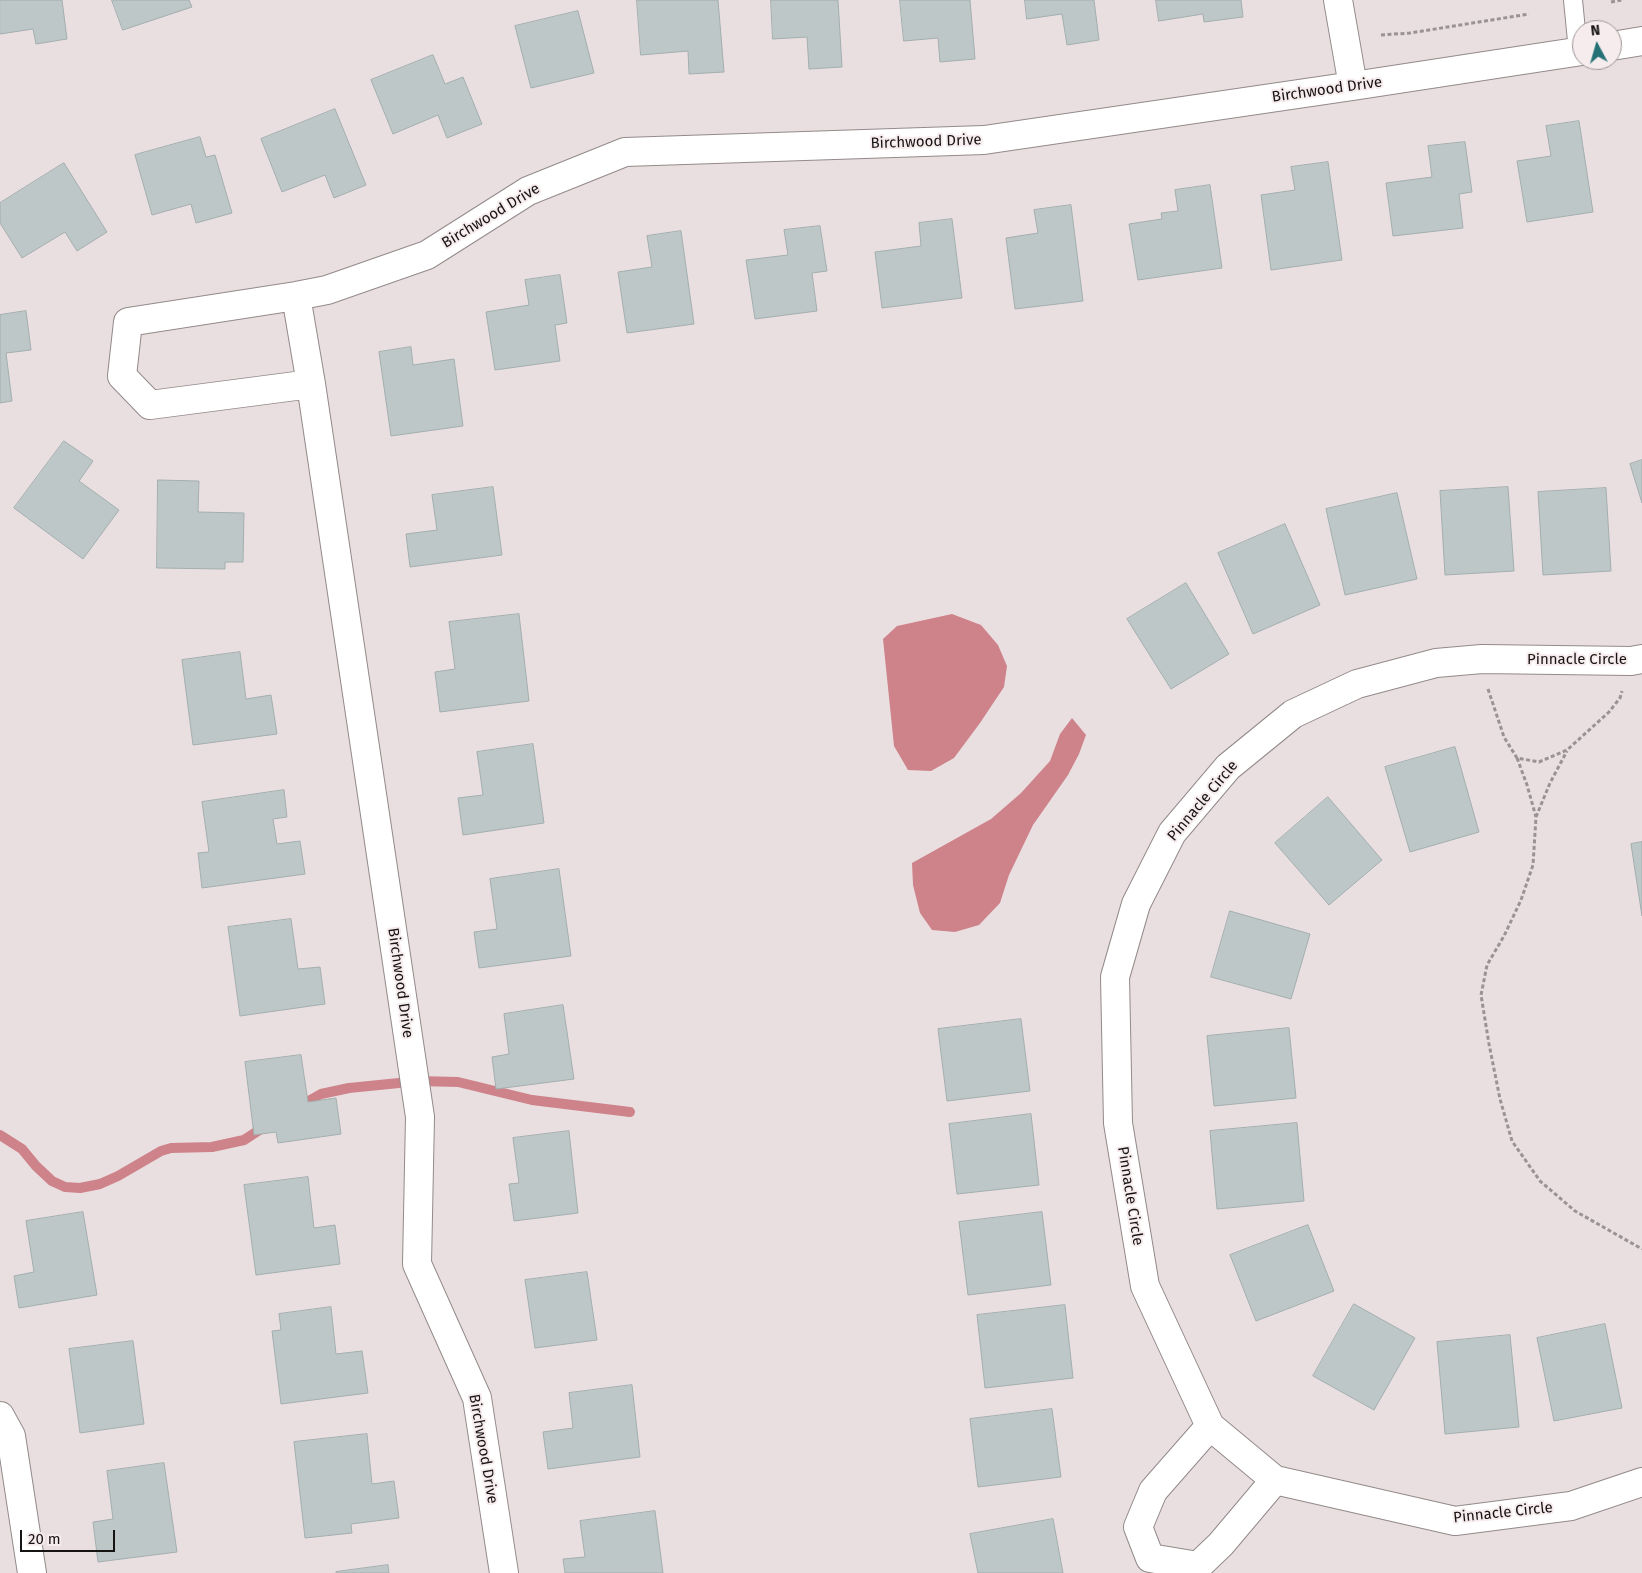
<!DOCTYPE html>
<style>
body{margin:0}
#map{position:relative;width:1642px;height:1573px;overflow:hidden;background:#eadfe0;font-family:"Fira Sans",sans-serif}
canvas{display:block}
.north{position:absolute;left:1572px;top:20px;width:50px;height:50px;box-sizing:border-box;background:#f7eced;border:1px solid #9d9596;border-radius:50%;rotate:354deg;font-size:14px;font-weight:700;line-height:20px;text-align:center;color:#161313}
.north::after{content:'';display:block;margin:auto;width:18px;height:22px;background:#267176;clip-path:polygon(50% 0,100% 100%,50% 72%,0 100%)}
.scale{position:absolute;left:20px;top:1530px;width:95px;height:22px;box-sizing:border-box;border:2px solid #161313;border-top:0;padding-left:6px;font-size:15px;line-height:18px;white-space:nowrap;color:#161313;-webkit-text-stroke:4px #f7eced;paint-order:stroke}
</style>
<div id="map">
<canvas width="1642" height="1573"></canvas>
<div class="north">N</div>
<div class="scale">20 m</div>
</div>
<script>
const g = document.querySelector('canvas').getContext('2d');
g.lineJoin = 'round';
function fillPath(path, color) { g.fillStyle = color; g.fill(path, 'evenodd'); }
function trace(path, color, width, dash) { g.strokeStyle = color; g.lineWidth = width; g.lineCap = dash ? 'butt' : 'round'; g.setLineDash(dash || []); g.stroke(path); }
function write(font, color, halo, rows, align = 'center') {
  g.font = font + ' "Fira Sans",sans-serif'; g.lineWidth = 4; g.setLineDash([]); g.textBaseline = 'middle'; g.strokeStyle = halo; g.fillStyle = color; for (const [text, x, y, turn = 0] of rows) {
    g.save(); g.translate(x, y); g.rotate((+turn || 0) * Math.PI / 180); g.textAlign = isNaN(turn) ? turn : align; if (halo) g.strokeText(text, 0, 0); g.fillText(text, 0, 0); g.restore();
  }
}
fillPath(new Path2D(`
 M 952,614 L 981,625 L 998,645 L 1007,666 L 1004,687 L 980,723 L 954,758 L 931,771 L 908,770 L 894,746 L 883,639 L 897,626 Z
 M 1072,718 L 1086,735 L 1079,754 L 1068,775 L 1033,825 L 1009,875 L 1000,903 L 979,925 L 955,932 L 932,930 L 920,913 L 913,885 L 912,863 L 991,819 L 1021,793 L 1050,761 L 1060,734 Z`), '#ce838b');
trace(new Path2D(`
 M 296,1108 L 321,1094 L 349,1088 L 419,1081 L 458,1082 L 532,1100 L 630,1112
 M 0,1135 L 22,1149 L 36,1166 L 52,1181 L 65,1187 L 80,1188 L 100,1184 L 118,1176 L 161,1151 L 171,1148 L 212,1147 L 244,1140 L 264,1127`), '#ce838b', 10);
const building = new Path2D(`
 M 0,0 L 62,0 L 67,39 L 36,44 L 33,29 L 0,34 Z
 M 112,0 L 189,0 L 192,7 L 123,30 Z
 M 637,0 L 718,0 L 724,72 L 689,74 L 688,51 L 641,55 Z
 M 771,0 L 838,0 L 842,67 L 809,69 L 807,37 L 773,39 Z
 M 900,0 L 970,0 L 975,59 L 940,62 L 938,38 L 904,41 Z
 M 1025,0 L 1094,0 L 1099,40 L 1067,45 L 1062,14 L 1027,19 Z
 M 1156,0 L 1241,0 L 1243,17 L 1204,22 L 1203,14 L 1159,21 Z
 M 578,11 L 594,73 L 531,88 L 515,26 Z
 M 433,55 L 445,84 L 463,77 L 482,124 L 447,138 L 438,115 L 393,134 L 371,80 Z
 M 335,109 L 366,185 L 334,198 L 325,175 L 282,192 L 261,139 Z
 M 1579,121 L 1593,212 L 1527,222 L 1517,161 L 1551,156 L 1546,126 Z
 M 200,137 L 206,157 L 215,155 L 232,213 L 196,223 L 191,204 L 152,215 L 135,155 Z
 M 1465,142 L 1472,192 L 1459,194 L 1463,228 L 1393,236 L 1386,183 L 1432,177 L 1428,146 Z
 M 1328,162 L 1342,260 L 1271,270 L 1261,195 L 1295,190 L 1291,167 Z
 M 64,163 L 107,232 L 77,251 L 65,232 L 22,258 L 0,223 L 0,203 Z
 M 1210,185 L 1222,268 L 1138,280 L 1129,224 L 1162,219 L 1161,213 L 1178,211 L 1175,190 Z
 M 1071,205 L 1083,301 L 1015,309 L 1006,238 L 1038,233 L 1034,210 Z
 M 952,219 L 962,298 L 882,308 L 875,252 L 921,246 L 919,223 Z
 M 820,226 L 827,271 L 812,273 L 817,311 L 755,319 L 746,260 L 788,255 L 784,230 Z
 M 681,231 L 694,324 L 627,333 L 618,272 L 652,267 L 647,236 Z
 M 560,275 L 567,323 L 555,325 L 560,361 L 495,370 L 486,312 L 529,305 L 525,280 Z
 M 26,311 L 31,350 L 6,353 L 12,401 L 0,403 L 0,315 Z
 M 411,347 L 413,365 L 454,359 L 463,426 L 391,436 L 379,352 Z
 M 64,441 L 93,461 L 79,481 L 119,510 L 83,559 L 14,508 Z
 M 1642,460 L 1642,503 L 1630,464 Z
 M 158,480 L 199,481 L 198,512 L 244,513 L 243,562 L 225,562 L 225,569 L 157,568 Z
 M 493,487 L 502,555 L 410,567 L 406,534 L 437,530 L 432,495 Z
 M 1508,487 L 1514,571 L 1445,575 L 1440,491 Z
 M 1606,488 L 1611,571 L 1543,575 L 1538,492 Z
 M 1397,493 L 1417,579 L 1345,595 L 1326,509 Z
 M 1285,524 L 1320,605 L 1253,634 L 1218,553 Z
 M 1186,583 L 1229,654 L 1171,689 L 1127,619 Z
 M 519,614 L 529,701 L 440,712 L 435,672 L 455,669 L 449,622 Z
 M 240,652 L 246,699 L 271,695 L 277,734 L 193,745 L 182,660 Z
 M 533,744 L 544,823 L 463,835 L 458,798 L 483,795 L 477,752 Z
 M 1455,747 L 1479,832 L 1410,852 L 1385,767 Z
 M 284,790 L 287,817 L 273,819 L 277,844 L 300,841 L 305,874 L 202,888 L 198,853 L 209,852 L 202,802 Z
 M 1328,797 L 1382,860 L 1329,905 L 1275,843 Z
 M 1642,842 L 1642,916 L 1631,844 Z
 M 559,869 L 571,956 L 479,968 L 474,932 L 497,929 L 490,879 Z
 M 1230,911 L 1310,934 L 1291,999 L 1211,977 Z
 M 291,919 L 298,969 L 320,967 L 325,1004 L 240,1016 L 228,927 Z
 M 563,1005 L 574,1079 L 496,1089 L 492,1057 L 509,1054 L 504,1014 Z
 M 1021,1019 L 1030,1091 L 947,1101 L 938,1029 Z
 M 1289,1028 L 1296,1098 L 1214,1106 L 1207,1036 Z
 M 301,1055 L 308,1102 L 336,1098 L 341,1134 L 278,1143 L 276,1132 L 254,1135 L 245,1062 Z
 M 1031,1114 L 1039,1185 L 957,1194 L 949,1124 Z
 M 1297,1123 L 1304,1201 L 1217,1209 L 1210,1131 Z
 M 569,1131 L 578,1213 L 514,1221 L 509,1184 L 519,1183 L 513,1138 Z
 M 308,1177 L 314,1228 L 335,1225 L 340,1264 L 256,1275 L 244,1185 Z
 M 83,1212 L 97,1295 L 19,1308 L 14,1276 L 34,1272 L 26,1221 Z
 M 1042,1212 L 1051,1285 L 968,1295 L 959,1222 Z
 M 1308,1225 L 1334,1291 L 1256,1321 L 1230,1255 Z
 M 587,1272 L 597,1340 L 535,1348 L 525,1280 Z
 M 1354,1304 L 1415,1338 L 1374,1410 L 1313,1376 Z
 M 1065,1305 L 1073,1378 L 985,1388 L 977,1315 Z
 M 331,1307 L 336,1354 L 362,1351 L 368,1393 L 281,1404 L 272,1331 L 281,1330 L 279,1314 Z
 M 1605,1324 L 1622,1408 L 1554,1421 L 1537,1338 Z
 M 1510,1335 L 1519,1427 L 1445,1434 L 1437,1342 Z
 M 133,1341 L 144,1424 L 80,1433 L 69,1349 Z
 M 632,1385 L 640,1457 L 548,1469 L 543,1432 L 573,1428 L 569,1393 Z
 M 1052,1409 L 1061,1477 L 978,1487 L 970,1419 Z
 M 367,1434 L 372,1484 L 394,1481 L 399,1518 L 351,1524 L 352,1533 L 305,1538 L 294,1442 Z
 M 164,1463 L 177,1552 L 98,1562 L 93,1522 L 113,1519 L 107,1471 Z
 M 655,1511 L 663,1573 L 565,1573 L 563,1559 L 585,1557 L 580,1521 Z
 M 1053,1519 L 1063,1573 L 978,1573 L 970,1534 Z
 M 388,1565 L 389,1573 L 336,1573 L 336,1572 Z`);
fillPath(building, '#bdc7c8');
trace(building, '#a3aeae', 1);
const service = new Path2D(`
 M 1573,0 L 1578,51`);
const minor = new Path2D(`
 M 1338,0 L 1353,86
 M 1612,46 L 1642,41
 M 296,296 L 311,384
 M 1642,659 L 1631,661 L 1482,659 L 1436,663 L 1357,684 L 1293,714 L 1228,767 L 1172,833 L 1136,904 L 1115,977 L 1118,1123 L 1145,1286 L 1210,1426 L 1275,1480 L 1455,1521 L 1571,1506 L 1642,1482
 M 0,1416 L 11,1436 L 32,1573
 M 1210,1426 L 1153,1491 L 1138,1527 L 1150,1558 L 1198,1566 L 1221,1544 L 1275,1480
 M 504,1573 L 477,1398 L 417,1264 L 420,1117 L 311,384 L 150,405 L 122,376 L 128,322 L 296,296 L 327,290 L 427,255 L 528,191 L 625,152 L 984,140 L 1353,86 L 1582,51`);
trace(service, '#938a8a', 20);
trace(minor, '#938a8a', 30);
trace(new Path2D(`
 M 1611,2 L 1622,0
 M 1381,35 L 1410,33 L 1529,14
 M 1488,689 L 1504,737 L 1517,758 L 1539,762 L 1567,750 L 1609,712 L 1620,698 L 1622,691
 M 1517,758 L 1527,785 L 1536,817 L 1533,865 L 1521,900 L 1504,936 L 1487,965 L 1481,995 L 1489,1044 L 1500,1099 L 1512,1141 L 1540,1181 L 1575,1211 L 1642,1249
 M 1536,817 L 1550,783 L 1567,751`), '#9b9393', 3, [4, 2.5]);
trace(service, '#fff', 18);
trace(minor, '#fff', 28);
write('15px', '#161313', '#f7eced', [
 ["Birchwood Drive",1327,90,-8],
 ["Birchwood Drive",926,142,-2],
 ["Birchwood Drive",491,216,-31],
 ["Pinnacle Circle",1577,660],
 ["Pinnacle Circle",1203,801,-50],
 ["Birchwood Drive",400,983,82],
 ["Pinnacle Circle",1130,1196,81],
 ["Birchwood Drive",483,1449,80],
 ["Pinnacle Circle",1503,1513,-6]
]);
</script>
